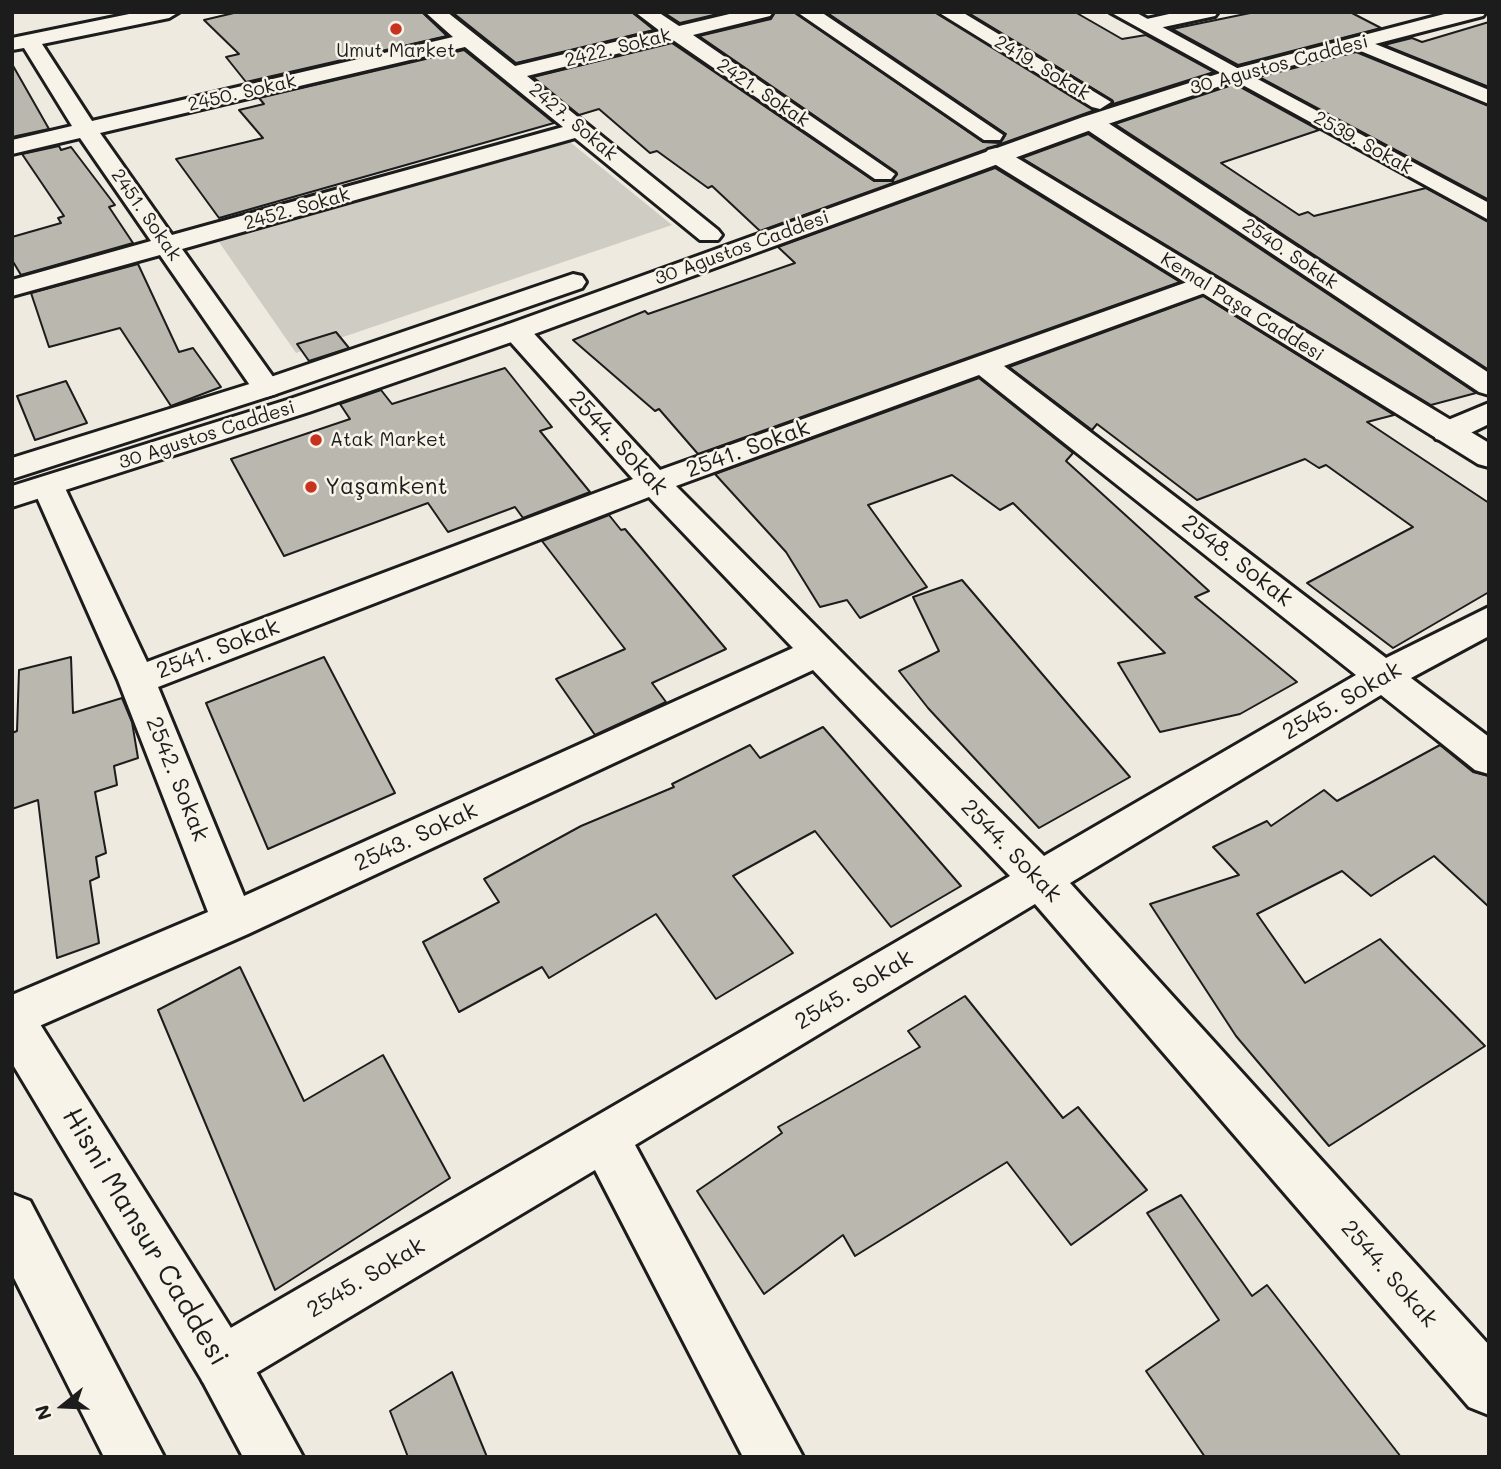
<!DOCTYPE html>
<meta charset="utf-8">
<style>
body{margin:0}
#map{position:relative;width:1501px;height:1469px;overflow:hidden;background:#eeeae0;font-family:Mali,sans-serif}
canvas{display:block}
.frame{position:absolute;inset:0;border:14px solid #1c1c1c;pointer-events:none}
.north{position:absolute;left:28px;top:1371px;width:70px;height:70px;-webkit-text-stroke:5px #f7f3e8;paint-order:stroke;rotate:252deg;font-size:19px;font-weight:700;line-height:28px;text-align:center;color:#1c1c1c}
.north::after{content:'';display:block;margin:auto;width:24px;height:32px;background:#1c1c1c;clip-path:polygon(50% 0,100% 100%,50% 72%,0 100%)}
</style>
<div id="map">
<canvas width="1501" height="1469"></canvas>
<div class="frame"></div>
<div class="north">N</div>
</div>
<script>
const g = document.querySelector('canvas').getContext('2d');
g.lineJoin = 'round';
function fillPath(path, color) { g.fillStyle = color; g.fill(path, 'evenodd'); }
function trace(path, color, width, dash) { g.strokeStyle = color; g.lineWidth = width; g.lineCap = dash ? 'butt' : 'round'; g.setLineDash(dash || []); g.stroke(path); }
function write(font, color, halo, rows, align = 'center') {
  g.font = font + ' Mali,sans-serif'; g.lineWidth = 5; g.setLineDash([]); g.textBaseline = 'middle'; g.strokeStyle = halo; g.fillStyle = color; for (const [text, x, y, turn = 0] of rows) {
    g.save(); g.translate(x, y); g.rotate((+turn || 0) * Math.PI / 180); g.textAlign = isNaN(turn) ? turn : align; if (halo) g.strokeText(text, 0, 0); g.fillText(text, 0, 0); g.restore();
  }
}
fillPath(new Path2D(`
 M 570,142 L 672,225 L 296,353 L 219,242 Z`), '#cfccc3');
const building = new Path2D(`
 M 238,12 L 422,12 L 447,36 L 246,82 L 226,57 L 239,54 L 204,20 Z
 M 452,12 L 632,12 L 654,30 L 516,63 Z
 M 663,12 L 726,12 L 680,23 Z
 M 775,12 L 794,12 L 983,142 L 1000,143 L 1006,134 L 826,12 L 935,12 L 1095,110 L 760,231 L 712,186 L 708,188 L 657,151 L 650,153 L 599,109 L 579,115 L 533,77 L 672,43 L 874,181 L 893,181 L 896,172 L 699,36 L 771,19 Z
 M 967,12 L 1075,12 L 1122,39 L 1146,35 L 1214,72 L 1110,105 L 1112,100 Z
 M 1255,12 L 1350,12 L 1381,28 L 1238,65 L 1172,29 Z
 M 1489,22 L 1489,87 L 1384,45 L 1412,38 L 1422,42 Z
 M 464,50 L 554,123 L 219,218 L 176,159 L 263,138 L 239,110 L 264,104 L 259,98 Z
 M 1356,52 L 1489,106 L 1489,200 L 1259,77 Z
 M 12,64 L 49,129 L 12,137 Z
 M 1235,84 L 1319,130 L 1221,163 L 1299,215 L 1308,212 L 1314,216 L 1426,188 L 1489,222 L 1489,370 L 1115,124 Z
 M 1088,134 L 1476,393 L 1431,405 L 1022,158 Z
 M 59,146 L 61,150 L 71,147 L 115,205 L 109,207 L 133,243 L 21,275 L 12,260 L 12,237 L 61,223 L 58,218 L 64,216 L 22,154 Z
 M 995,168 L 1180,282 L 698,454 L 659,409 L 655,411 L 573,340 L 645,311 L 648,314 L 795,263 L 778,247 Z
 M 138,264 L 179,352 L 193,348 L 221,387 L 171,406 L 120,328 L 49,347 L 31,293 Z
 M 1203,296 L 1394,415 L 1367,422 L 1489,503 L 1489,592 L 1393,648 L 1307,583 L 1413,527 L 1326,465 L 1319,468 L 1305,459 L 1197,500 L 1097,424 L 1092,430 L 1009,367 Z
 M 336,332 L 349,348 L 309,361 L 297,344 Z
 M 505,368 L 552,427 L 540,431 L 590,492 L 523,518 L 515,507 L 448,532 L 428,503 L 284,556 L 231,459 L 350,419 L 340,404 L 381,390 L 392,404 Z
 M 979,378 L 1073,453 L 1066,461 L 1209,591 L 1195,597 L 1297,682 L 1240,714 L 1160,732 L 1118,663 L 1165,653 L 1013,503 L 1000,510 L 952,475 L 868,505 L 927,587 L 860,618 L 847,600 L 820,607 L 786,552 L 715,474 Z
 M 66,381 L 87,423 L 35,440 L 17,396 Z
 M 609,515 L 621,530 L 625,529 L 726,649 L 652,683 L 666,702 L 595,735 L 556,679 L 625,649 L 542,541 Z
 M 962,580 L 1130,777 L 1039,828 L 928,708 L 899,671 L 939,651 L 913,597 Z
 M 71,657 L 73,713 L 122,698 L 132,722 L 138,758 L 114,766 L 117,785 L 95,792 L 106,853 L 96,857 L 99,877 L 90,881 L 99,943 L 57,958 L 38,800 L 12,809 L 12,733 L 17,731 L 19,670 Z
 M 324,657 L 395,793 L 268,849 L 206,703 Z
 M 823,727 L 961,886 L 891,927 L 815,831 L 733,876 L 793,953 L 716,999 L 656,914 L 549,978 L 542,967 L 459,1012 L 423,942 L 499,902 L 484,879 L 581,826 L 674,787 L 672,784 L 750,745 L 760,758 Z
 M 1440,745 L 1473,772 L 1489,776 L 1489,907 L 1434,856 L 1371,896 L 1342,871 L 1257,914 L 1305,983 L 1380,939 L 1485,1046 L 1329,1146 L 1236,1036 L 1150,904 L 1239,875 L 1213,847 L 1267,821 L 1271,826 L 1324,790 L 1337,801 Z
 M 240,967 L 304,1101 L 383,1055 L 450,1178 L 275,1290 L 158,1010 Z
 M 965,996 L 1063,1118 L 1078,1107 L 1147,1190 L 1071,1245 L 1007,1162 L 855,1256 L 843,1235 L 764,1294 L 697,1191 L 782,1133 L 778,1127 L 920,1047 L 908,1031 Z
 M 1181,1195 L 1252,1296 L 1267,1285 L 1401,1457 L 1205,1457 L 1146,1371 L 1219,1320 L 1147,1213 Z
 M 452,1372 L 487,1457 L 408,1457 L 390,1411 Z`);
fillPath(building, '#bab7af');
trace(building, '#1c1c1c', 2);
const minor = new Path2D(`
 M 139,12 L 179,12 L 169,18 L 42,44 L 92,121 L 453,37 L 425,12 L 447,12 L 515,66 L 660,31 L 635,12 L 658,12 L 679,26 L 738,12 L 773,12 L 770,16 L 693,35 L 895,174 L 891,179 L 875,179 L 673,40 L 527,76 L 718,230 L 722,235 L 718,240 L 700,240 L 575,138 L 182,249 L 281,388 L 276,394 L 266,397 L 256,394 L 160,255 L 12,296 L 12,280 L 151,241 L 80,138 L 12,154 L 12,140 L 72,126 L 24,48 L 12,50 L 12,38 ZM 465,47 L 563,127 L 172,235 L 100,133 Z
 M 797,12 L 821,12 L 1003,135 L 1000,140 L 984,140 Z
 M 938,12 L 962,12 L 1111,102 L 1100,109 L 1092,107 Z
 M 1178,12 L 1218,12 L 1215,16 L 1145,31 L 1135,25 L 1138,21 Z
 M 1358,37 L 1489,90 L 1489,104 L 1351,47 L 1348,43 L 1351,39 Z
 M 1237,68 L 1489,203 L 1489,220 L 1230,78 L 1226,74 Z
 M 1091,115 L 1099,117 L 1489,373 L 1489,395 L 1479,392 L 1083,127 L 1080,122 Z
 M 1204,276 L 1213,278 L 1217,284 L 1213,290 L 1004,366 L 1386,658 L 1489,607 L 1489,636 L 1411,678 L 1489,737 L 1489,774 L 1475,770 L 1381,695 L 1070,883 L 1489,1345 L 1489,1415 L 1469,1407 L 1035,904 L 635,1145 L 803,1457 L 743,1457 L 595,1170 L 241,1382 L 222,1390 L 203,1382 L 195,1363 L 203,1344 L 1010,876 L 813,670 L 248,934 L 12,1038 L 12,995 L 208,912 L 118,680 L 32,486 L 37,479 L 48,476 L 59,479 L 64,486 L 147,662 L 633,479 L 506,337 L 502,331 L 506,325 L 516,323 L 526,325 L 660,470 ZM 979,375 L 1356,675 L 1044,856 L 676,486 ZM 649,497 L 793,648 L 244,896 L 158,687 Z
 M 1489,403 L 1489,424 L 1458,439 L 1447,441 L 1436,439 L 1432,432 L 1436,425 Z`);
const tertiary = new Path2D(`
 M 1110,12 L 1135,12 L 1248,74 L 1237,80 L 1230,78 Z
 M 996,148 L 1004,150 L 1489,443 L 1489,467 L 1478,464 L 988,160 L 984,155 L 988,150 Z`);
const secondary = new Path2D(`
 M 1452,12 L 1486,12 L 1483,16 L 1244,78 L 1099,127 L 526,337 L 309,412 L 12,507 L 12,486 L 287,400 L 506,325 L 1083,117 L 1230,70 Z
 M 573,274 L 582,276 L 586,282 L 582,288 L 276,394 L 12,479 L 12,458 L 256,382 Z
 M 12,999 L 28,1005 L 241,1344 L 303,1457 L 243,1457 L 203,1382 L 12,1063 Z
 M 12,1194 L 30,1201 L 164,1457 L 104,1457 L 12,1274 Z`);
trace(minor, '#1c1c1c', 6);
trace(tertiary, '#1c1c1c', 6);
trace(secondary, '#1c1c1c', 6);
fillPath(minor, '#f7f3e8');
fillPath(tertiary, '#f7f3e8');
fillPath(secondary, '#f7f3e8');
for (const [x, y, r, color] of [
 [396,29,7,"#c8321e"],
 [316,440,7,"#c8321e"],
 [311,487,7,"#c8321e"]
]) { const dot = new Path2D(); dot.arc(x, y, r, 0, 2 * Math.PI); g.fillStyle = color; g.fill(dot); trace(dot, '#f7f3e8', 2.5); }
write('19px', '#1c1c1c', '#f7f3e8', [
 ["2422. Sokak",618,48,-14],
 ["30 Agustos Caddesi",1279,65,-15],
 ["2419. Sokak",1042,68,31],
 ["2450. Sokak",242,93,-13],
 ["2421. Sokak",763,93,34],
 ["2427. Sokak",573,122,40],
 ["2539. Sokak",1363,143,29],
 ["2452. Sokak",297,209,-16],
 ["2451. Sokak",146,215,55],
 ["30 Agustos Caddesi",742,248,-20],
 ["2540. Sokak",1290,254,34],
 ["Kemal Paşa Caddesi",1242,307,32],
 ["30 Agustos Caddesi",207,435,-18]
]);
write('19px', '#1c1c1c', '#f7f3e8', [
 ["Umut Market",396,51],
 ["Atak Market",330,440,"left"]
]);
write('23px', '#1c1c1c', '#f7f3e8', [
 ["2544. Sokak",618,443,47],
 ["2541. Sokak",748,449,-20],
 ["2548. Sokak",1237,561,38],
 ["2541. Sokak",218,649,-21],
 ["2545. Sokak",1342,701,-30],
 ["2542. Sokak",177,779,68],
 ["2543. Sokak",416,837,-25],
 ["2544. Sokak",1011,851,46],
 ["2545. Sokak",854,990,-31],
 ["2544. Sokak",1389,1274,49],
 ["2545. Sokak",366,1278,-31]
]);
write('23px', '#1c1c1c', '#f7f3e8', [
 ["Yaşamkent",325,487]
], 'left');
write('28px', '#1c1c1c', '#f7f3e8', [
 ["Hisni Mansur Caddesi",145,1237,59]
]);
</script>
